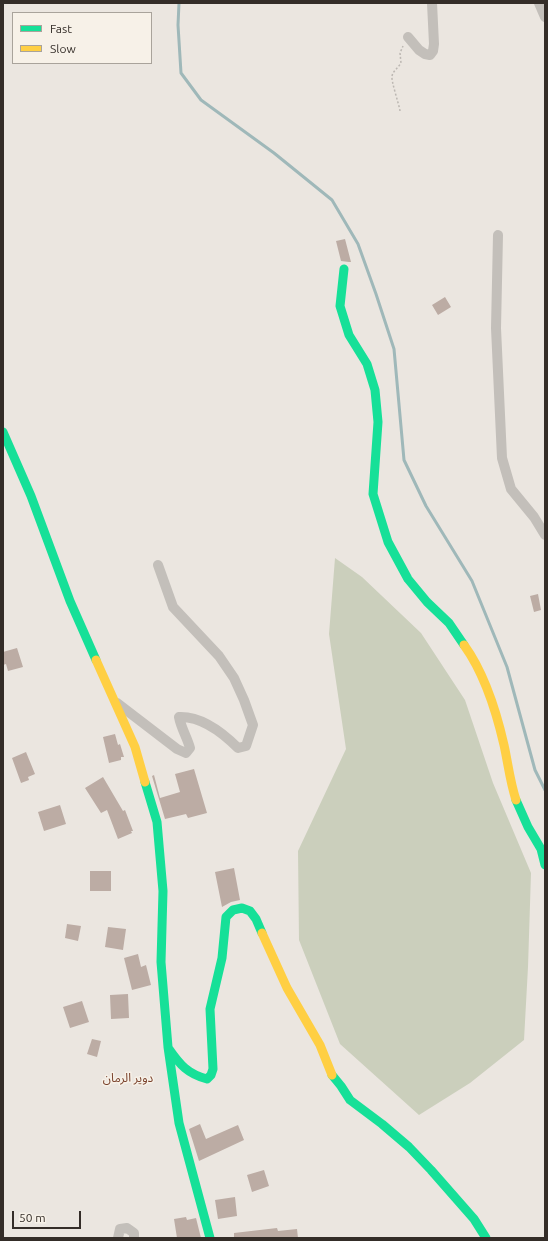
<!DOCTYPE html>
<meta charset="utf-8">
<style>
body{margin:0}
#map{position:relative;width:548px;height:1241px;overflow:hidden;background:#ebe6e0;font-family:Ubuntu,sans-serif}
canvas{display:block}
.frame{position:absolute;inset:0;border:4px solid #342d28;pointer-events:none}
.legend{position:absolute;left:12px;top:12px;width:140px;height:52px;box-sizing:border-box;background:#f7f1e8;border:1px solid #a9a39b;margin:0;padding:5px 7px;list-style:none;font-size:12px;color:#342d28}
.legend li{display:flex;align-items:center;gap:8px;height:20px}
.legend b{width:20px;border:1px solid #a9a39b}
.scale{position:absolute;left:12px;top:1211px;width:69px;height:18px;box-sizing:border-box;border:2px solid #342d28;border-top:0;padding-left:5px;font-size:12px;line-height:14px;white-space:nowrap;color:#342d28;-webkit-text-stroke:3px #f7f1e8;paint-order:stroke}
</style>
<div id="map">
<canvas width="548" height="1241"></canvas>
<div class="frame"></div>
<ul class="legend">
<li><b style="height:5px;background:#16e098"></b>Fast</li>
<li><b style="height:5px;background:#ffcf43"></b>Slow</li>
</ul>
<div class="scale">50 m</div>
</div>
<script>
const g = document.querySelector('canvas').getContext('2d');
g.lineJoin = 'round';
function fillPath(path, color) { g.fillStyle = color; g.fill(path, 'evenodd'); }
function trace(path, color, width, dash) { g.strokeStyle = color; g.lineWidth = width; g.lineCap = dash ? 'butt' : 'round'; g.setLineDash(dash || []); g.stroke(path); }
function write(font, color, halo, rows, align = 'center') {
  g.font = font + ' Ubuntu,"Noto Sans Arabic",sans-serif'; g.lineWidth = 3; g.setLineDash([]); g.textBaseline = 'middle'; g.strokeStyle = halo; g.fillStyle = color; for (const [text, x, y, turn = 0] of rows) {
    g.save(); g.translate(x, y); g.rotate((+turn || 0) * Math.PI / 180); g.textAlign = isNaN(turn) ? turn : align; if (halo) g.strokeText(text, 0, 0); g.fillText(text, 0, 0); g.restore();
  }
}
fillPath(new Path2D(`
 M 335,558 L 362,577 L 421,633 L 465,700 L 493,783 L 531,873 L 528,967 L 524,1040 L 470,1083 L 419,1115 L 340,1044 L 299,940 L 298,851 L 346,749 L 329,634 Z`), '#cbcfbc');
trace(new Path2D(`
 M 179,3 L 178,25 L 181,73 L 201,100 L 274,153 L 332,200 L 358,244 L 376,294 L 394,349 L 404,460 L 426,506 L 472,581 L 507,667 L 535,770 L 545,790`), '#9fb8b9', 3);
fillPath(new Path2D(`
 M 345,239 L 351,262 L 349,262 L 341,261 L 336,241 Z
 M 445,297 L 451,307 L 438,315 L 432,305 Z
 M 538,594 L 541,610 L 534,612 L 530,596 Z
 M 17,648 L 23,667 L 8,671 L 6,664 L 3,665 L 3,652 Z
 M 115,734 L 118,745 L 120,744 L 124,757 L 121,757 L 121,760 L 109,763 L 103,737 Z
 M 26,752 L 35,774 L 28,777 L 29,780 L 21,783 L 12,758 Z
 M 194,769 L 207,813 L 188,818 L 186,814 L 165,819 L 152,776 L 154,775 L 160,798 L 180,792 L 175,774 Z
 M 103,777 L 123,811 L 125,810 L 133,831 L 131,831 L 132,833 L 118,839 L 107,810 L 101,813 L 85,788 Z
 M 60,805 L 66,824 L 44,831 L 38,812 Z
 M 234,868 L 240,900 L 231,902 L 222,907 L 215,872 Z
 M 90,871 L 111,871 L 111,891 L 90,891 Z
 M 67,924 L 81,926 L 78,941 L 65,938 Z
 M 108,927 L 126,929 L 123,950 L 105,947 Z
 M 138,954 L 141,967 L 146,965 L 151,985 L 132,990 L 124,958 Z
 M 128,994 L 129,1018 L 111,1019 L 110,995 Z
 M 82,1001 L 89,1022 L 70,1028 L 63,1007 Z
 M 92,1039 L 101,1041 L 97,1057 L 87,1054 Z
 M 200,1124 L 206,1139 L 238,1125 L 244,1140 L 199,1161 L 189,1129 Z
 M 264,1170 L 269,1186 L 252,1192 L 247,1175 Z
 M 235,1197 L 237,1216 L 218,1219 L 215,1200 Z
 M 186,1217 L 187,1220 L 196,1218 L 201,1238 L 177,1238 L 174,1219 Z
 M 277,1228 L 278,1231 L 297,1229 L 298,1238 L 234,1238 L 234,1233 Z`), '#bcaca4');
trace(new Path2D(`
 M 400,111 C 399,104 391,81 392,76 C 393,71 398,68 401,63 L 400,53 L 403,46`), '#bcb7b2', 1.5, [2, 2]);
trace(new Path2D(`
 M 539,3 L 545,17
 M 408,37 L 419,50 L 425,54 L 430,55 L 433,51 L 434,44 L 432,3
 M 498,235 L 496,328 L 502,458 L 511,489 L 534,517 L 545,535
 M 117,703 L 177,749 L 186,753 L 190,748 C 187,737 181,728 179,717 C 201,716 223,733 238,748 L 246,746 L 253,725 L 244,700 L 234,678 L 219,656 L 173,607 L 158,565
 M 118,1238 L 120,1229 L 127,1228 L 134,1233 L 134,1238`), '#c3bfba', 10);
trace(new Path2D(`
 M 344,269 L 340,306 L 349,335 L 367,364 L 375,390 L 378,422 L 373,494 L 388,542 L 408,579 L 427,602 L 449,623 L 464,645
 M 3,432 L 31,496 L 70,601 L 96,660
 M 145,782 L 157,822 L 163,891 L 161,962 L 168,1047 L 179,1123 L 210,1238
 M 516,800 L 528,827 L 541,849 L 545,865
 M 169,1049 C 180,1065 188,1074 207,1079 L 211,1075 L 213,1069 L 210,1009 L 222,958 L 226,917 L 233,910 L 242,908 L 250,911 L 256,919 L 262,933
 M 332,1075 L 341,1086 L 350,1100 L 382,1124 L 409,1147 L 431,1170 L 474,1219 L 486,1238`), '#16e098', 9);
trace(new Path2D(`
 M 464,645 C 485,674 496,710 504,745 C 508,763 510,782 516,800
 M 96,660 L 135,747 L 145,782
 M 262,933 L 287,988 L 320,1045 L 332,1075`), '#ffcf43', 9);
write('12px', '#79412b', '#f7f1e8', [
 ["دوير الرمان",128,1078]
]);
</script>
